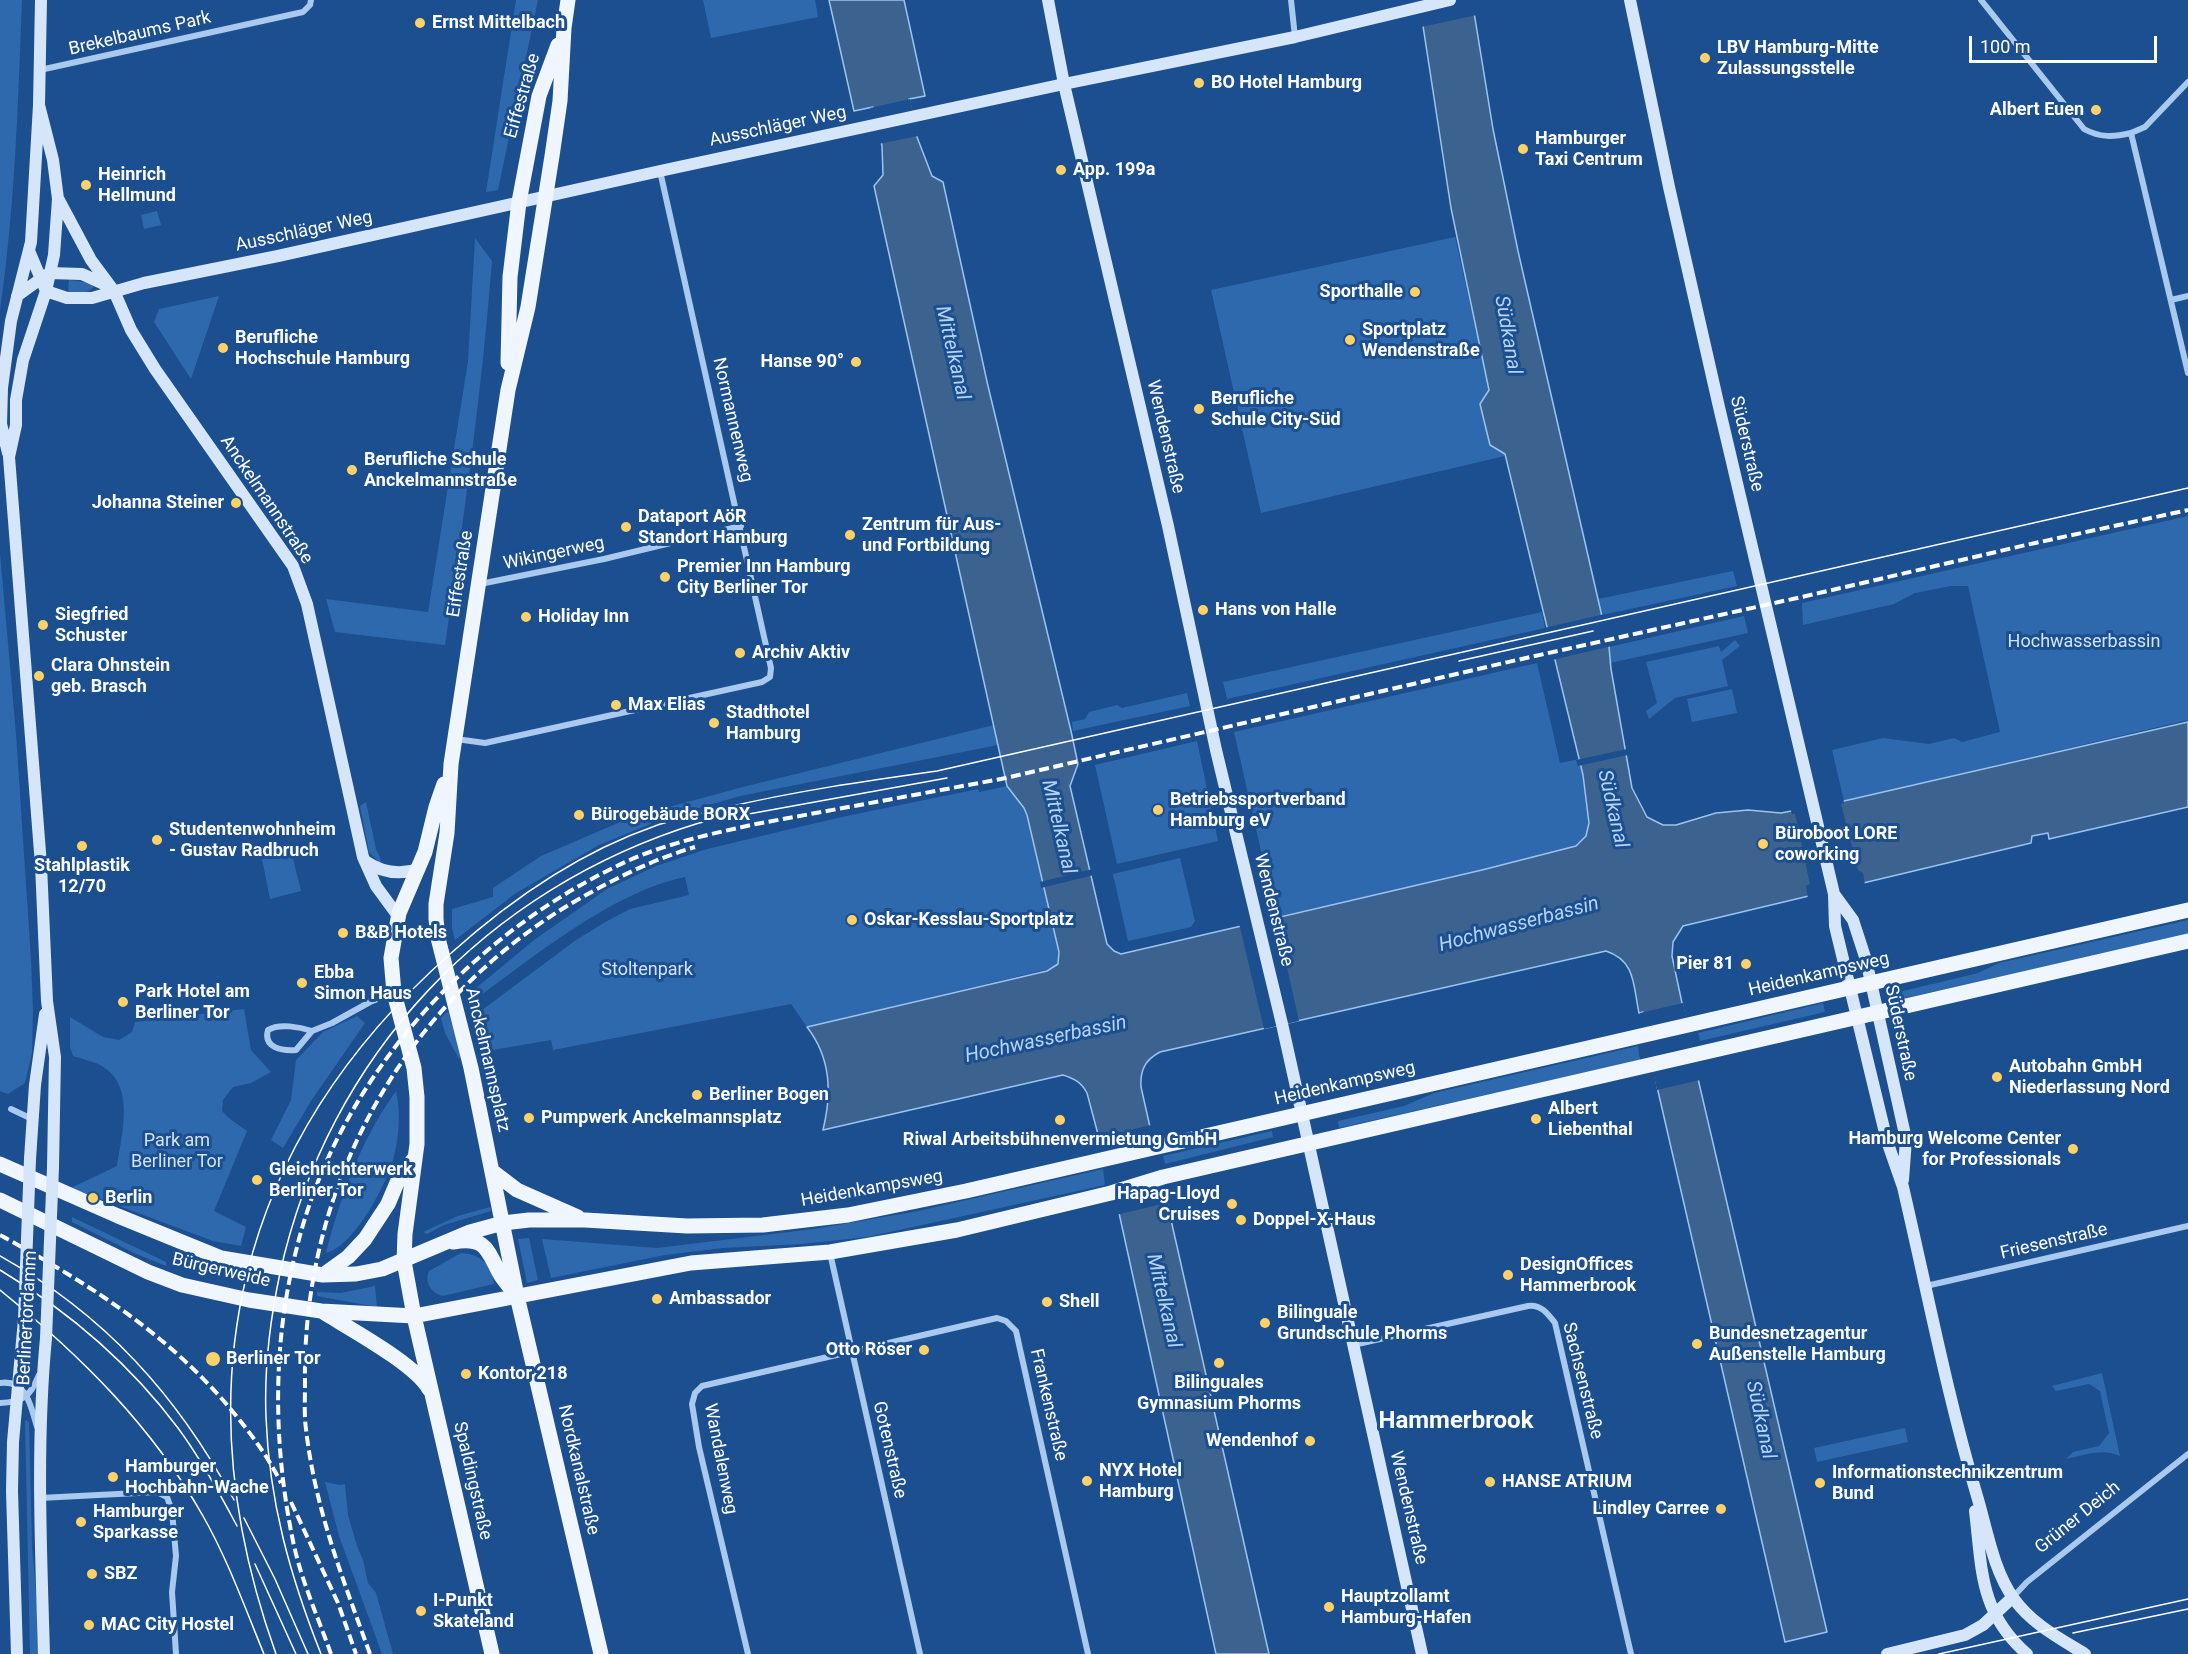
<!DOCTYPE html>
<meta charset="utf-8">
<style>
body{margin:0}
#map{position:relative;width:2188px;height:1654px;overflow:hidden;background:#1b4f8f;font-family:Roboto,sans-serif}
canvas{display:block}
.scale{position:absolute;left:1969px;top:36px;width:188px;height:27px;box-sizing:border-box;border:3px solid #fff;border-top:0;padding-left:8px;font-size:18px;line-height:21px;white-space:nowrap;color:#fff;-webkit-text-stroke:4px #1b4f8f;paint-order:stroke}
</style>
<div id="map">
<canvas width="2188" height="1654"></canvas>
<div class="scale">100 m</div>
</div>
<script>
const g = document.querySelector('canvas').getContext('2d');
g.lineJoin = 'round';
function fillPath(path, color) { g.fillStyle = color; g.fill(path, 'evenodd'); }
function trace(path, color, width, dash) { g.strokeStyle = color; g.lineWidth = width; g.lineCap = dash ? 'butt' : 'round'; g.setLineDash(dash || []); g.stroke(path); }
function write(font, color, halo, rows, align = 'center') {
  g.font = font + ' Roboto,sans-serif'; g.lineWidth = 6; g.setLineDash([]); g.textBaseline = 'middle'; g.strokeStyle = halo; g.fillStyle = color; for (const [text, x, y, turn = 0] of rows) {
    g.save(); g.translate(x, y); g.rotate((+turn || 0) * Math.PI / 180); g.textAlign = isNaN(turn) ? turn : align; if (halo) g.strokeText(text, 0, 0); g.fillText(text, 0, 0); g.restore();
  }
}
fillPath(new Path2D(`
 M 0,0 L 22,0 C 18,104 15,207 0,310 Z
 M 516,0 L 538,0 L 498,190 L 486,192 Z
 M 703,0 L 815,0 L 818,17 L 711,38 Z
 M 157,211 L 161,225 L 144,229 L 141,215 Z
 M 1455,237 L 1489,390 L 1480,404 L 1490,445 L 1504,454 L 1505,456 L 1261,513 L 1211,290 Z
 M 475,238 L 492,261 C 482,390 464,517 445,645 L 335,632 L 326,599 L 428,612 L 468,361 Z
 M 69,280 L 91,283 L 94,287 L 85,293 L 68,292 Z
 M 219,296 L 191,379 L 154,322 L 159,309 Z
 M 2188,516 L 2188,720 L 1844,801 L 1832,750 L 1883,738 L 1929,744 L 1954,738 L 1962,742 L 2000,732 L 1968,586 L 1951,586 L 1915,593 L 1894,604 L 1803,625 L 1802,603 Z
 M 0,553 L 16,734 L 31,959 L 33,1011 L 32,1053 L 25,1083 L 8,1094 L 0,1091 Z
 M 1733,571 L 1737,586 L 1602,615 L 1598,599 Z
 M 1542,612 L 1545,628 L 1227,699 L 1223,682 Z
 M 1744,616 L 1748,633 L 1610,663 L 1609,647 Z
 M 1735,640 L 1740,646 L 1722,660 L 1728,686 L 1675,698 L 1649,719 L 1646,711 L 1657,703 L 1646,662 L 1719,646 L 1721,652 Z
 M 1537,663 L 1560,763 L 1579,759 C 1583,776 1594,820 1586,835 C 1584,839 1579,843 1576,846 L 1482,870 L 1276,917 L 1234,732 Z
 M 1732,689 L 1737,713 L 1692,722 L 1687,699 Z
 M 1187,693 L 1190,706 L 1073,731 L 1072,722 L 1085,719 L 1089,712 L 1117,705 L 1122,708 Z
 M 994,725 L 998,745 L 740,796 L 665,818 L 599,845 L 516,893 L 455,940 L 452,928 L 452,909 L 493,897 L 493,888 L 541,856 L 632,817 L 739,788 Z
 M 1197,741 L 1218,841 L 1117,864 L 1095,765 Z
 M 1007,786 L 1024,808 L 1027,815 L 1059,952 L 1058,964 L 1053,968 L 807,1027 L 791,1004 L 553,1050 L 551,1040 L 481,1052 L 474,1016 L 576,940 L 607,921 L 630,909 L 689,895 L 685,877 C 612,892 532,958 472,1002 L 470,993 L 534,940 L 607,889 L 656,866 L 707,849 L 837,818 L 978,789 L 979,792 Z
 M 366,802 L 376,849 L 381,860 L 380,863 L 369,852 L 360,806 Z
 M 291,851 L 301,891 L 270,899 L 262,859 Z
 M 1180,858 L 1195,921 L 1191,927 L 1128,941 L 1113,874 Z
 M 2188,920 L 2188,935 L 2181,938 L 1900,999 L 1899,992 L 1978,973 L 1999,963 Z
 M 1823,1003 L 1825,1012 L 1700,1041 L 1698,1033 Z
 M 244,1009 L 251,1050 L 271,1072 L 251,1083 L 233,1087 L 223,1100 L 222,1111 L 230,1119 L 247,1131 L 214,1211 L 246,1227 L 241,1246 L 213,1241 L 71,1188 L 117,1166 C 122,1133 136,1084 100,1065 C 92,1061 81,1059 73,1056 L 70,1047 L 70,1017 L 103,1037 L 119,1040 L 132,1032 L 135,1022 Z
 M 448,1011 L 461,1055 L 459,1059 L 445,1033 L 441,1018 Z
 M 357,1016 L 365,1023 L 311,1101 L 283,1148 L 271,1140 L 291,1100 L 296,1060 L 323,1032 Z
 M 1638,1046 L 1640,1060 L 1339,1128 L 1338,1121 L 1404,1106 L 1434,1093 Z
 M 396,1091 C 401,1113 399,1139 393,1160 C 385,1187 354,1246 326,1253 C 341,1194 361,1140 396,1091 Z
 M 1272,1131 L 1273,1137 L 1165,1164 L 1163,1156 Z
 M 1103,1169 L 1105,1185 L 867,1237 L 802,1244 L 723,1248 L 665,1255 L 551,1278 L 542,1239 L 657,1248 L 814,1229 L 918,1211 Z
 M 490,1207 L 491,1211 L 444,1225 L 427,1234 L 423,1232 L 458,1216 Z
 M 72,1217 L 166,1262 L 166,1266 L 134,1253 L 72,1222 Z
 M 529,1238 L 538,1280 L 527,1283 L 518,1239 Z
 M 461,1253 C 480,1254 493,1265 494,1284 L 443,1296 C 431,1293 424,1282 429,1271 Z
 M 375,1286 L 377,1307 L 317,1296 L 317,1292 L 341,1293 Z
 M 2102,1373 L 2120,1456 C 2102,1448 2085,1455 2066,1459 L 2073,1452 L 2099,1446 L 2109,1433 L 2100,1391 L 2089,1384 L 2056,1391 L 2052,1386 Z
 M 25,1420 L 29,1422 L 32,1547 L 37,1603 L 38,1654 L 30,1654 Z
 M 1905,1428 L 1908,1442 L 1817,1462 L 1814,1448 Z
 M 325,1482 L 340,1485 L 345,1484 L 348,1515 L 357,1546 L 363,1560 L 368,1583 L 376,1593 L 393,1654 L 382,1654 L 339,1536 Z`), '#2e69ad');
const water = new Path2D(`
 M 829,0 L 904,0 L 925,96 L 909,99 L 917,137 L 932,176 L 943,182 L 988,386 L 1071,731 L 1078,764 L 1070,786 L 1107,944 L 1114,951 L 1121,954 L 1482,870 L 1576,846 L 1586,836 L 1589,823 L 1583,775 L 1505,454 L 1490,445 L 1480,404 L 1489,390 L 1451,208 L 1419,0 L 1472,0 L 1493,129 L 1518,251 L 1609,647 L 1611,669 L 1632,788 L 1647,817 L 1663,825 L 1676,825 L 1716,813 L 1748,810 L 1781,813 L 1844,801 L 2188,722 L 2188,807 L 2049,839 L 2048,833 L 2032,836 L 2031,843 L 1683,926 L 1673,942 L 1672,956 L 1699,1083 L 1827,1632 L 1785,1642 L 1658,1091 L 1643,1012 L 1639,1013 C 1633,985 1636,961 1606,951 L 1160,1052 C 1145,1060 1140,1070 1141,1087 L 1269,1654 L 1216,1654 L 1119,1213 L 1087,1093 C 1081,1082 1075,1079 1063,1075 L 823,1130 C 832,1093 831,1058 807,1027 L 1047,971 L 1058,964 L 1059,952 L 1027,815 L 1024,808 L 1007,786 L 874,186 L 883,175 L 882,146 L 873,107 L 854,111 Z`);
fillPath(water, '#3c6290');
trace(water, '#9cc4f0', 1.5);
fillPath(new Path2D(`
 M 1416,0 L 1474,0 L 1477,15 L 1421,27 Z
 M 910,99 L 918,136 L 878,144 L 870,108 Z
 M 1605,614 L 1612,646 L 1552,660 L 1544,628 Z
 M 1627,749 L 1628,755 L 1578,766 L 1576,760 Z
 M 1843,798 L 1844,803 L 1841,804 L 1858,870 L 1863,873 L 1865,885 L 1808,899 L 1806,886 L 1810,884 L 1795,814 L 1792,814 L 1790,808 Z
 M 1093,869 L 1094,875 L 1041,888 L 1040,882 Z
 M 1275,914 L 1299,1021 L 1264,1029 L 1239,923 Z
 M 1683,1003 L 1700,1080 L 1657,1090 L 1640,1013 Z
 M 1151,1125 L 1170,1202 L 1116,1215 L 1098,1138 Z`), '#1b4f8f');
trace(new Path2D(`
 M 1291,0 L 1295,37
 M 1981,0 L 2084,129 C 2100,138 2114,137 2131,133
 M 40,70 L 303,12 L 310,5 L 311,0
 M 2188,82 L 2145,127 L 2131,133 L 2188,373
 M 2171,300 L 2188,296
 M 480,584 L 604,559 L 741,526
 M 456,739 L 485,743 L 762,682 L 770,677 L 771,668 L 660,171
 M 312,1031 C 300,1027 279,1023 268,1030 C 263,1048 282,1051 296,1050 L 312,1031 L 332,1023 L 370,1002 L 393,993
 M 11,1109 L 32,1119
 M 830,1253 L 920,1654
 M 1926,1286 L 2188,1226
 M 1353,1345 L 1528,1306 C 1541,1304 1548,1314 1555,1323 L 1631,1654
 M 0,1383 C 27,1379 31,1407 37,1427
 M 0,1403 C 23,1402 30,1397 39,1375
 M 40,1498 L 157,1492 L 167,1497 L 172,1511 L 176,1556 L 172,1592 L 176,1654
 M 2013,1597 L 2027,1582 L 2188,1454
 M 748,1654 L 699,1447 L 692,1404 L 695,1393 L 702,1386 L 997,1318 L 1006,1321 L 1016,1331 L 1088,1654`), '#a9c9ee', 6);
trace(new Path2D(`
 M 1048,0 L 1064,84 L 1168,526 L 1216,750 L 1282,1024 L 1422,1654
 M 1630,0 L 1669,187 L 1719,407 L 1834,894 L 1835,926 L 1887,1141 L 1903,1187 C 1927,1290 1947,1395 1977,1496 C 1987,1529 1993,1570 2014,1599 C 2032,1624 2059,1638 2085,1654
 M 39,105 L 53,160 L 58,199 L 54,255 L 46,291 L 23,360 L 16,400 L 16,425 L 9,457 L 41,865 L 47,1001 L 55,1057 L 53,1167
 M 59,200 L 91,260 L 114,291 L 131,330 L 155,369 L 293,566 L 307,604 L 363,857 L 376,886 L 398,916
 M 30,253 L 46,291
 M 49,273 L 82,274 L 106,285
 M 46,291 L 67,298 L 92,298 L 144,283 L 278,256 L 660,171 L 1064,84 L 1295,37 L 1450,0
 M 17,296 L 46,275
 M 8,453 L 1,424 L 2,388 L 11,321 L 31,242 L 39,105 L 41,0
 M 365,861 C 382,873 400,875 419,869
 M 1834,894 L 1853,920 L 1866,960 L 1906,1139 L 1903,1180
 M 30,1159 L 35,1085 L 45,1014
 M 1975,1511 C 1982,1569 1979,1612 2027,1654
 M 17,1654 L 12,1491 L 13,1442 L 24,1319
 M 44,1654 C 41,1549 36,1443 46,1338
 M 1887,1654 L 1965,1635 L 1983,1625 L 2013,1597`), '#d6e6fa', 12);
trace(new Path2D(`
 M 568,0 L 564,28 L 560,101 L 552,156 L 528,307 L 508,390 L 451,764 L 447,833 L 436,904 L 436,919 L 438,938 L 471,1068 L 517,1296 L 601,1654
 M 508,363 L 510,277 L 519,202 L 539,96 L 558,45
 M 444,784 L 436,807 L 425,852 L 399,913 L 391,958 L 394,993 L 414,1068 L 417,1097 L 417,1144 L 405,1234 L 404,1261 L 414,1316 L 492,1654
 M 0,1164 L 118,1216 L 221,1258 L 323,1275 L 356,1274 L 382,1269 L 470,1232 L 503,1223 L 529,1220 L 585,1220 L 687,1226 L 763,1225 L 848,1215 L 966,1191 L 2188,910
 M 492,1171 L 517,1190 L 578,1217
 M 0,1200 L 148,1272 L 182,1285 L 249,1300 L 321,1311 L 414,1316 L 691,1263 L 830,1252 L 957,1230 L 1111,1193 L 1163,1177 L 2188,941
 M 453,1242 C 486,1236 487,1250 500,1274 C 504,1281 510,1287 515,1294
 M 323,1275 L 348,1257 L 365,1239 L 388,1204 L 399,1178 L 414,1159
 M 323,1312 C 350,1329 415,1364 429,1389`), '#f0f6ff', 15);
trace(new Path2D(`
 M 1459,661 L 1593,631
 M 0,1256 C 105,1315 177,1395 234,1500
 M 0,1270 C 68,1311 130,1364 178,1428 C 201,1459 219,1492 237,1526
 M 0,1290 C 80,1355 152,1426 203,1516 C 228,1560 245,1608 264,1654
 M 244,1518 L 275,1579 L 308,1654
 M 255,1564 L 296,1654
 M 2073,1633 L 2188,1609
 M 276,1654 C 180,1386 236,1144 450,954 C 509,901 580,852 655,826 C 677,818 701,814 724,808 C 795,791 866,781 937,771 L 2188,488
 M 321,1654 C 290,1576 269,1501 266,1417 C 264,1368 270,1320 280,1273 C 328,1055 487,888 699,823 L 947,778
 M 1939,1654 L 2188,1599`), '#fff', 1.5);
trace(new Path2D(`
 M 0,1235 C 91,1285 172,1336 238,1418 C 254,1438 270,1460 281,1483
 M 291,1502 L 338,1603 L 356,1654
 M 331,1654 C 318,1617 301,1580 293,1541 C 273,1444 272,1343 297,1247 C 339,1077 473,930 632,859 C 672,842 715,833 756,824 L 1001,779 L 1517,660 L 1815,594 L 2026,545 L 2188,510
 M 370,1654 C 343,1579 315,1509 306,1429 C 304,1415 305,1399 305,1385 C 301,1182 409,993 586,895 C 620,876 657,858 695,847`), '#fff', 4, [10, 4.5]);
trace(new Path2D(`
 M 24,1319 L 30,1159
 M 46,1338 L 53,1167`), '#d6e6fa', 12);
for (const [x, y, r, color] of [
 [420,23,6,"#ffd166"],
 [1705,58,6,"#ffd166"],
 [1199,83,6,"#ffd166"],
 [2096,110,6,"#ffd166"],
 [1523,149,6,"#ffd166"],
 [1061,170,6,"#ffd166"],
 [86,185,6,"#ffd166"],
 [1415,292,6,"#ffd166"],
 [1350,340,6,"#ffd166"],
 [223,348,6,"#ffd166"],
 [856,362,6,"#ffd166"],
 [1199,409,6,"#ffd166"],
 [352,470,6,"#ffd166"],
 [236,503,6,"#ffd166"],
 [626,527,6,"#ffd166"],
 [850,535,6,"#ffd166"],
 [665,577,6,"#ffd166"],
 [1203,610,6,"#ffd166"],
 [526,617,6,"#ffd166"],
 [43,625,6,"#ffd166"],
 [740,653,6,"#ffd166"],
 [39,676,6,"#ffd166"],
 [616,705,6,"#ffd166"],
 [714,723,6,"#ffd166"],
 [1158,810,6,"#ffd166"],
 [579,815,6,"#ffd166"],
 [157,840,6,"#ffd166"],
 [1763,844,6,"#ffd166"],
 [82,846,6,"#ffd166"],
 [852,920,6,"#ffd166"],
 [343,933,6,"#ffd166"],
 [1746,964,6,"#ffd166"],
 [302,983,6,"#ffd166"],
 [123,1002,6,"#ffd166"],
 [1997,1077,6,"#ffd166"],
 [697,1095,6,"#ffd166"],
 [529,1118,6,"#ffd166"],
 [1536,1119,6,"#ffd166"],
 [1060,1120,6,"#ffd166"],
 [2073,1149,6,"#ffd166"],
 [257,1180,6,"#ffd166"],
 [93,1198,6,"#ffd166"],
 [1232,1204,6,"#ffd166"],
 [1241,1220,6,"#ffd166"],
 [1508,1275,6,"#ffd166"],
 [657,1299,6,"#ffd166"],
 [1047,1302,6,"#ffd166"],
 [1265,1323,6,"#ffd166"],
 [1697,1344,6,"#ffd166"],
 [924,1350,6,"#ffd166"],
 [213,1359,8,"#ffd166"],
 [1219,1363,6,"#ffd166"],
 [466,1374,6,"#ffd166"],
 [1310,1441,6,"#ffd166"],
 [113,1477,6,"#ffd166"],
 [1087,1481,6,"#ffd166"],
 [1490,1482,6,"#ffd166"],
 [1820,1483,6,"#ffd166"],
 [1721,1509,6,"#ffd166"],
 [81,1522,6,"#ffd166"],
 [92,1574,6,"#ffd166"],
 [1329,1607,6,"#ffd166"],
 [421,1611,6,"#ffd166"],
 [89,1625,6,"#ffd166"]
]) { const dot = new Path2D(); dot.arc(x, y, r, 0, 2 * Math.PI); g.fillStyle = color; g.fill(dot); trace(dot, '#1b4f8f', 2); }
write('bold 18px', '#fff', '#1b4f8f', [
 ["Ernst Mittelbach",432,23],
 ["LBV Hamburg-Mitte",1717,48],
 ["Zulassungsstelle",1717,69],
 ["BO Hotel Hamburg",1211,83],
 ["Albert Euen",2084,110,"right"],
 ["Hamburger",1535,139],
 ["Taxi Centrum",1535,160],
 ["App. 199a",1073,170],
 ["Heinrich",98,175],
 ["Hellmund",98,196],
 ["Sporthalle",1403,292,"right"],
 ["Sportplatz",1362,330],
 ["Wendenstraße",1362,351],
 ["Berufliche",235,338],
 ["Hochschule Hamburg",235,359],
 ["Hanse 90°",844,362,"right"],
 ["Berufliche",1211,399],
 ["Schule City-Süd",1211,420],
 ["Berufliche Schule",364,460],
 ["Anckelmannstraße",364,481],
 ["Johanna Steiner",224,503,"right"],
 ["Dataport AöR",638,517],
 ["Standort Hamburg",638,538],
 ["Zentrum für Aus-",862,525],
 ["und Fortbildung",862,546],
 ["Premier Inn Hamburg",677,567],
 ["City Berliner Tor",677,588],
 ["Hans von Halle",1215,610],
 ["Siegfried",55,615],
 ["Schuster",55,636],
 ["Holiday Inn",538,617],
 ["Archiv Aktiv",752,653],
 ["Clara Ohnstein",51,666],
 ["geb. Brasch",51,687],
 ["Max Elias",628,705],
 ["Stadthotel",726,713],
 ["Hamburg",726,734],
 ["Betriebssportverband",1170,800],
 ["Hamburg eV",1170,821],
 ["Bürogebäude BORX",591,815],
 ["Studentenwohnheim",169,830],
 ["- Gustav Radbruch",169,851],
 ["Büroboot LORE",1775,834],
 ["coworking",1775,855],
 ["Stahlplastik",82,866,"center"],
 ["12/70",82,887,"center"],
 ["Oskar-Kesslau-Sportplatz",864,920],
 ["B&B Hotels",355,933],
 ["Pier 81",1734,964,"right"],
 ["Ebba",314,973],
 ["Simon Haus",314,994],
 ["Park Hotel am",135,992],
 ["Berliner Tor",135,1013],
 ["Autobahn GmbH",2009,1067],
 ["Niederlassung Nord",2009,1088],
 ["Berliner Bogen",709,1095],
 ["Albert",1548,1109],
 ["Liebenthal",1548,1130],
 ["Pumpwerk Anckelmannsplatz",541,1118],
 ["Hamburg Welcome Center",2061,1139,"right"],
 ["for Professionals",2061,1160,"right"],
 ["Riwal Arbeitsbühnenvermietung GmbH",1060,1140,"center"],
 ["Gleichrichterwerk",269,1170],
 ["Berliner Tor",269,1191],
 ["Hapag-Lloyd",1220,1194,"right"],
 ["Cruises",1220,1215,"right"],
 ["Berlin",105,1198],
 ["Doppel-X-Haus",1253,1220],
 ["DesignOffices",1520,1265],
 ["Hammerbrook",1520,1286],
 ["Ambassador",669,1299],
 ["Shell",1059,1302],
 ["Bilinguale",1277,1313],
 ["Grundschule Phorms",1277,1334],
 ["Bundesnetzagentur",1709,1334],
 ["Außenstelle Hamburg",1709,1355],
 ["Otto Röser",912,1350,"right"],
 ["Berliner Tor",226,1359],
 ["Kontor 218",478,1374],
 ["Bilinguales",1219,1383,"center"],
 ["Gymnasium Phorms",1219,1404,"center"],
 ["Wendenhof",1298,1441,"right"],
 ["Hamburger",125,1467],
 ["Hochbahn-Wache",125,1488],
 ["NYX Hotel",1099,1471],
 ["Hamburg",1099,1492],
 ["Informationstechnikzentrum",1832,1473],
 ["Bund",1832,1494],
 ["HANSE ATRIUM",1502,1482],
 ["Lindley Carree",1709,1509,"right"],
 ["Hamburger",93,1512],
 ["Sparkasse",93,1533],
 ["SBZ",104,1574],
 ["Hauptzollamt",1341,1597],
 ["Hamburg-Hafen",1341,1618],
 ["I-Punkt",433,1601],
 ["Skateland",433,1622],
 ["MAC City Hostel",101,1625]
], 'left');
write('18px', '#fff', '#1b4f8f', [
 ["Brekelbaums Park",140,34,-13],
 ["Eiffestraße",523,96,-74],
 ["Ausschläger Weg",778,127,-12],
 ["Ausschläger Weg",304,232,-12],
 ["Normannenweg",732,420,77],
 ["Wendenstraße",1165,437,77],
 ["Süderstraße",1746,444,77],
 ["Anckelmannstraße",266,500,56],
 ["Wikingerweg",554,554,-12],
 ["Eiffestraße",461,574,-81],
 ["Wendenstraße",1273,910,76],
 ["Heidenkampsweg",1819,975,-13],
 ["Süderstraße",1900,1033,78],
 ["Anckelmannsplatz",487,1060,77],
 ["Heidenkampsweg",1345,1084,-13],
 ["Heidenkampsweg",872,1189,-10],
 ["Friesenstraße",2054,1242,-13],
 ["Bürgerweide",221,1271,13],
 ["Berlinertordamm",28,1318,-87],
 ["Sachsenstraße",1582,1381,76],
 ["Frankenstraße",1048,1405,77],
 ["Gotenstraße",889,1450,77],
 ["Wandalenweg",720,1459,79],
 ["Nordkanalstraße",578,1470,77],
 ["Spaldingstraße",472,1481,77],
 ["Wendenstraße",1408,1508,77],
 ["Grüner Deich",2078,1518,-39]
]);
write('18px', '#cfe3fa', '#1b4f8f', [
 ["Hochwasserbassin",2084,642],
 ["Stoltenpark",647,970],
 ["Park am",177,1141],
 ["Berliner Tor",177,1162]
]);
write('italic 20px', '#b5d3f5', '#1b4f8f', [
 ["Südkanal",1507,335,80],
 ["Mittelkanal",952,353,77],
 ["Südkanal",1612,809,77],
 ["Mittelkanal",1058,827,77],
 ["Hochwasserbassin",1519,925,-15],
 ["Hochwasserbassin",1046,1040,-12],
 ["Mittelkanal",1163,1301,77],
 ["Südkanal",1760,1420,78]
]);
write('bold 24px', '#fff', '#1b4f8f', [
 ["Hammerbrook",1456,1422]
]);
</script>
